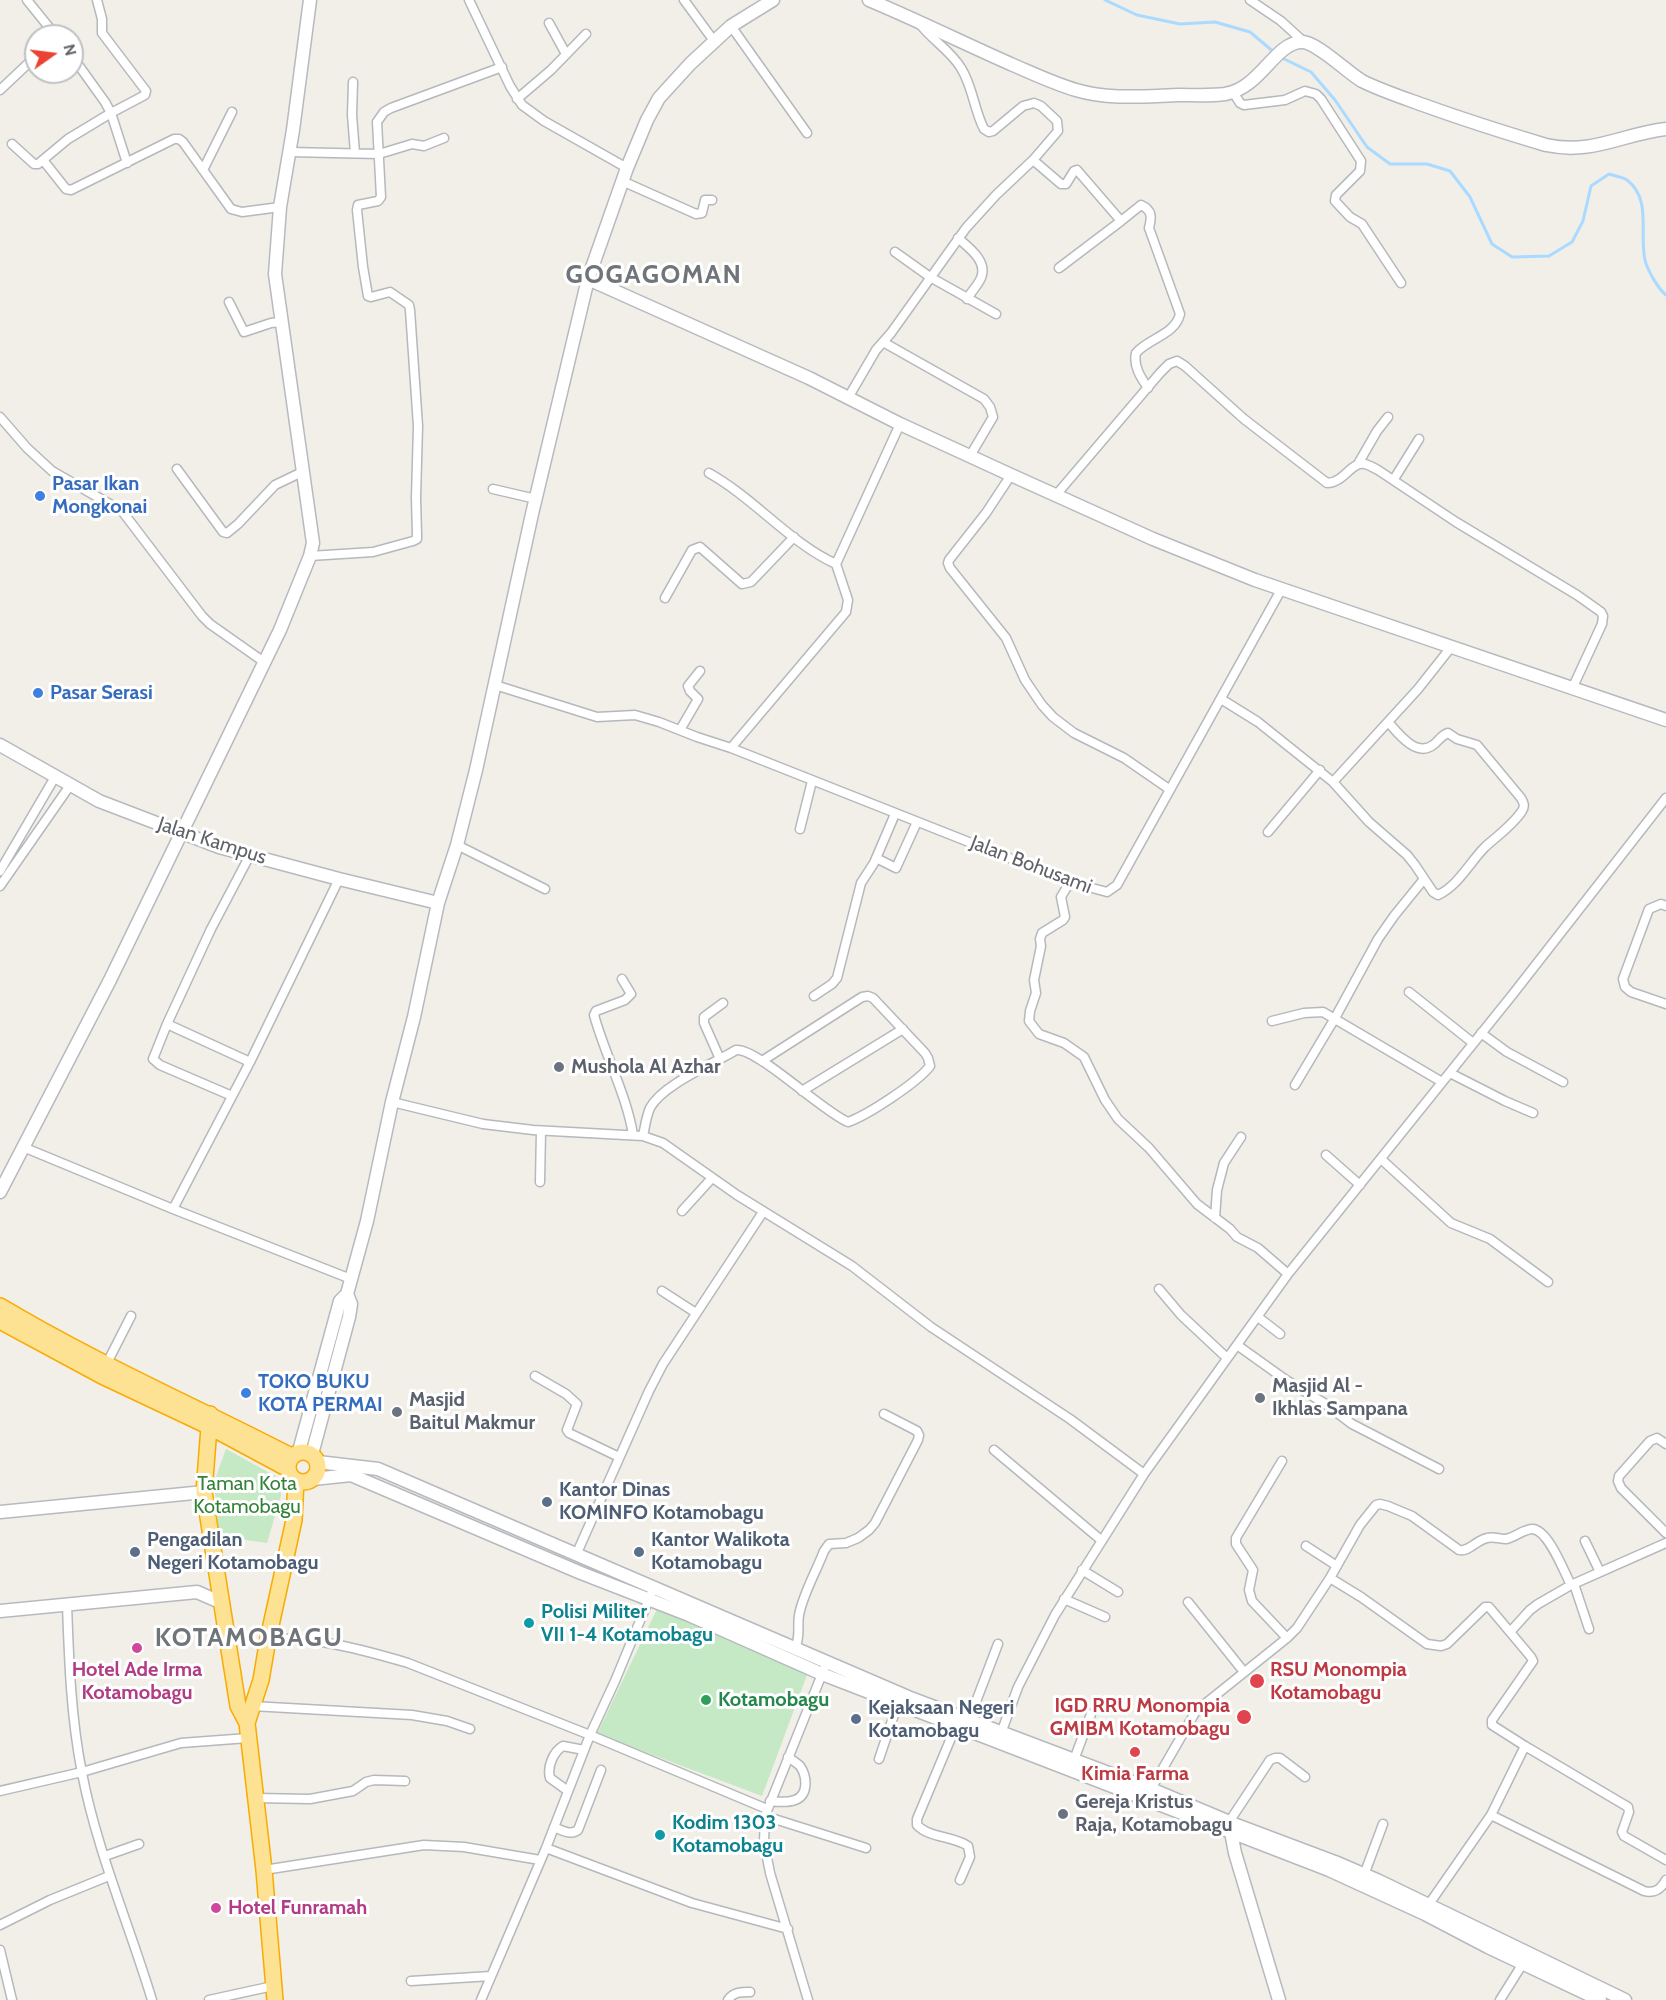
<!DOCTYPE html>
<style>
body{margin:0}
#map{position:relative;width:1666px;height:2000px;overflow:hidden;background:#f1efe8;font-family:Cabin,sans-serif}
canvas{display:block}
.north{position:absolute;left:24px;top:24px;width:60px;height:60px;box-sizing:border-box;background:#fff;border:2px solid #bfc1c3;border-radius:50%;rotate:76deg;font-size:16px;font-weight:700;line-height:24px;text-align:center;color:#5f6368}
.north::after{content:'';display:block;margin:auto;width:21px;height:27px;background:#ea4335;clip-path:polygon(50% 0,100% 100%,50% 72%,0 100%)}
</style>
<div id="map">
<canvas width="1666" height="2000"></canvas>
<div class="north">N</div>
</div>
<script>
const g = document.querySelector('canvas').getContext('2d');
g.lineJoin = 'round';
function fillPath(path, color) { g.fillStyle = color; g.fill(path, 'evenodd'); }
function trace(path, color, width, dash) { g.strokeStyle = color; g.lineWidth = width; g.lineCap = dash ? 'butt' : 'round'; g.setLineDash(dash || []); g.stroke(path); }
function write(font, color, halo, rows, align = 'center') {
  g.font = font + ' Cabin,sans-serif'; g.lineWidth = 6; g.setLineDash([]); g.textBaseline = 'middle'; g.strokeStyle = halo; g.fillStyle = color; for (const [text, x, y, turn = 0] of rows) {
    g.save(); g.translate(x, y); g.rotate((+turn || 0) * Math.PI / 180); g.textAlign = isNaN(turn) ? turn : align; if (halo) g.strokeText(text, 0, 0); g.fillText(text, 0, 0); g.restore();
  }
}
fillPath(new Path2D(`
 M 226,1449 L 277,1477 L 281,1495 L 267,1543 L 219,1536 L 214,1482 Z
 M 659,1605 L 810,1667 L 762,1796 L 597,1734 Z`), '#c5e8c5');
trace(new Path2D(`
 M 1105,0 L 1137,15 L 1180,24 L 1215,22 L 1250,32 L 1275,53
 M 1280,57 L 1311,72 L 1335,100 L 1367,147 L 1390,164 L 1427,164 L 1450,171 L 1470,197 L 1492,244 L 1512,257 L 1549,256 L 1572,242 L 1583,221 L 1591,186 L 1609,174 C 1615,176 1622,177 1627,180 C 1652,199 1639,234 1645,260 C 1647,269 1658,289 1666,295`), '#aadaff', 3);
const street = new Path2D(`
 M 27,0 L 56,36
 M 469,0 L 510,86 L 522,105 L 544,121 L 627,168
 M 684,0 L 714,41
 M 1250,0 L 1281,21 L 1304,42
 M 549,23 L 566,54
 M 731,26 L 807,133
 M 72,56 L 105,102 L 111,113 L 127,163
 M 353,82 L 352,115 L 355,153
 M 0,90 L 36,56
 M 1233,92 L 1240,103 L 1244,105 L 1285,100 L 1305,91 L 1316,94 L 1321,99 L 1361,161 L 1360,171 L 1336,195 L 1335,201 L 1350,217 L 1362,224 L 1401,283
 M 517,99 L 551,70 L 586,34
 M 12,144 L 34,164 L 38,164 L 68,139 L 111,113 L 145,95 L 146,91 L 102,33 L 102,19 L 97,0
 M 289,152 L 379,154 L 412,144 L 424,146 L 444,138
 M 43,160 L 66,189 L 71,190 L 174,139 L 179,139 L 183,142 L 231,209 L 242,212 L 280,207
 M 1033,160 L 1061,184 L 1066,184 L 1074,171 L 1077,170 L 1121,221 L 1141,205 C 1152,210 1152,217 1149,228 L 1180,314 C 1175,335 1149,338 1136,353 C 1133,366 1141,378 1148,388
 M 203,170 L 232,112
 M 622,181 L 696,214 L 702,213 L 705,200 L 712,200
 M 958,238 C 969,248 988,261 981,278 C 978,285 971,292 967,299
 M 895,252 L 930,277 L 996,314
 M 1059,268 L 1121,221
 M 229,302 L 244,332 L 271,323 L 281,322
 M 883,342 L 984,399 L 990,407 L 993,417 L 970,456
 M 848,398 L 876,350 L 891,333 L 966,228 L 996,195 L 1033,160 L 1058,131 L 1057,121 L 1041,106 L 1034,103 L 1023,106 L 993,131 L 989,132 L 984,129 C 974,110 973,87 961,68 C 951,51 932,40 920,24
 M 0,417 L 27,448 L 52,471 L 122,511 L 202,616 L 210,624 L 264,662
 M 1358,464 L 1377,431 L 1388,417
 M 177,469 L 223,532 L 227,533 L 238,524 L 275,485 L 302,472
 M 709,473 C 755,499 790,543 836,564
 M 1011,475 L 986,513 L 949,560 L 948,563 L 950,568 L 1006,638 L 1025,680 L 1042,705 L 1053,717 L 1074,733 L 1124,758 L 1169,789
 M 1394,479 L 1419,439
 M 493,489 L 536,499
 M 1056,495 L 1160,373 L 1169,364 L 1177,361 L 1185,366 L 1244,419 L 1327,483 C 1344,483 1351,461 1365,464 C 1369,465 1374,468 1378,470 L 1456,522 L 1577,595 L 1601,612 L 1603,616 L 1602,624 L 1572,689
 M 310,556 L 373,552 L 413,541 L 417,539 L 417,535 L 416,498 L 418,426 L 410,310 L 409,305 L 390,292 L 371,297 L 368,296 L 363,267 L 357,210 L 358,205 L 378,201 L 381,197 L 377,122 L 384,112 L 391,108 L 502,67
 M 665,598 L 692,550 L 700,547 L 742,584 L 751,582 L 794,537
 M 495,685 L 597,717 L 635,715 L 659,722 L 697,737 L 731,748 L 1070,882 L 1107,892 L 1117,885 L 1281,590
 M 1221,699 L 1258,722 L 1333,782 L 1369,822 L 1407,855 L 1415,865 L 1433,892 L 1438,895 C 1458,886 1470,862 1485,847 C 1497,836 1513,825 1522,811 C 1525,806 1524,803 1521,798 L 1477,745 L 1457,739 L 1448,733 C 1440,736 1439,741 1433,745 C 1416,758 1397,732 1388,722
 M 680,730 L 698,699 L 690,691 L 688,686 L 700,671
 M 731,748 L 846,612 L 848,600 L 836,564 L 900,424
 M 1333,782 L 1418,689 L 1452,646
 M 800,829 L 812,781
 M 1268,832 L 1320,770
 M 457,845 L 545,889
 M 876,858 L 896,868 L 917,822
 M 0,871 L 55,777
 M 1070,882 L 1061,897 L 1065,917 L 1063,920 L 1042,933 L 1040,939 L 1041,946 L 1034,980 L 1036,993 L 1030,1011 L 1029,1021 L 1039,1034 L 1064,1043 L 1084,1057 L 1105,1100 L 1118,1119 L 1149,1148 L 1197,1204 L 1230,1229 L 1237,1237 L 1258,1248 L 1288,1274
 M 0,886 L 71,784
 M 1666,906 L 1661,904 L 1649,909 L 1623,979 L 1625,987 L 1631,992 L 1666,1004
 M 622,979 L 631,994 L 625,1000 L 596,1011 L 594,1015 C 605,1055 627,1096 633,1135
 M 1409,992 L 1473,1043
 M 814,996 L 832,984 L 837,978 L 861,883 L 874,863 L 895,814
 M 1272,1021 L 1304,1013 L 1323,1012 L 1442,1082
 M 167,1024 L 153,1059 L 160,1065 L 232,1096
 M 1481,1033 L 1507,1052 L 1563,1082
 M 720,1059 L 704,1023 L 704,1017 L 723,1003
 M 250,1062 L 167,1024 L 211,929 L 250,855
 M 1450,1073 L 1505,1101 L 1533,1113
 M 1295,1085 L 1335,1018 L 1378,939 L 1394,916 L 1424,879
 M 802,1091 L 903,1029
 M 392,1102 L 483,1124 L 533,1130 L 643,1136 L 663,1143 L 737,1195 L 852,1266 L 931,1327 L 1070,1419 L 1144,1474
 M 643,1136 C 645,1127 646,1117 650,1108 C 662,1085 713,1064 736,1050 C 756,1047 823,1112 848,1122 C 868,1115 918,1082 930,1066 L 928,1058 L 925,1053 L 873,998 L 868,996 L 862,997 L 762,1061
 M 23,1147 L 173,1209 L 351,1279
 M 1326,1155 L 1360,1185
 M 1381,1159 L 1451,1223 L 1490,1239 L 1548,1282
 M 540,1182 L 541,1131
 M 173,1209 L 250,1062 L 339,879
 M 682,1211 L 712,1178
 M 1215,1218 L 1217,1190 L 1224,1163 L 1241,1137
 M 1159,1289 L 1181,1315 L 1227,1358
 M 662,1291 L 696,1313
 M 1258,1317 L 1280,1334
 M 1237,1345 L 1286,1380 L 1324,1403 L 1352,1424 L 1439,1469
 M 106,1365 L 131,1316
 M 535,1376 L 566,1394 L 577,1404 L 567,1430 L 569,1433 L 619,1457
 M 1666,1444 L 1657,1438 L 1650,1441 L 1619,1476 L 1618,1481 L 1621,1488 L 1666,1533
 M 994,1450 L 1101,1540
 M 1282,1461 L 1236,1538 L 1236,1544 L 1253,1570 L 1249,1590 L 1252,1601 L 1287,1638
 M 1585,1541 L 1600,1572
 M 1306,1546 L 1337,1566
 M 576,1555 L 649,1391 L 663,1364 L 763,1212
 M 1082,1570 L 1118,1592
 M 1330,1578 L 1361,1597 L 1427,1644 L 1441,1646 L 1447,1644 L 1485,1607 L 1489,1607 L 1510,1632
 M 1574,1584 L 1589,1629
 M 1064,1599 L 1105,1617
 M 1188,1602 L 1244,1672
 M 67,1605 C 69,1661 71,1718 82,1773 C 97,1851 129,1924 152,2000
 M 268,1639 C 313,1636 364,1650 408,1663 L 590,1735 L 767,1809
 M 795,1649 C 801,1634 797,1629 799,1615 C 803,1594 816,1572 824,1551 L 829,1544 L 846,1543 L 858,1538 L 869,1530 L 875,1523 L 918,1440 L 919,1435 L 917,1431 L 884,1414
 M 252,1706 L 412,1715 L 447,1721 L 470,1729
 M 969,1720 L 998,1644
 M 956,1726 L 917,1819 L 917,1825 C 929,1838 953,1836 968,1846 L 970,1857 L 960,1880
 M 1000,1736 L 1018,1687 L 1055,1615 L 1144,1474 L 1288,1274 L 1513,994 L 1666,798
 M 1525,1746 L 1628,1807 L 1629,1812 L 1622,1832 L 1624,1836 L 1666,1860
 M 879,1759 L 898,1703
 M 1074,1760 L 1091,1714
 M 1151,1789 L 1196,1711 L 1287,1638 L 1297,1628 L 1330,1578 L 1360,1525 L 1376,1505 L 1380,1504 L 1388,1506 L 1412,1516 L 1459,1550 C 1468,1552 1475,1542 1484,1539 C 1492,1535 1498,1539 1506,1539 C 1516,1537 1523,1529 1533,1529 C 1549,1531 1564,1572 1571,1585
 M 0,1791 L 82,1772 L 181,1743 L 248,1738
 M 568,1791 L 550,1778 C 547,1767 553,1752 563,1746 L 584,1750
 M 255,1798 L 310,1799 L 353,1791 L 366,1782 L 374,1780 L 405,1781
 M 770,1801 C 778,1802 787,1803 795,1800 C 809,1795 807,1776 800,1766 C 797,1763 792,1760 788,1757
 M 1491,1815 L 1525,1746 L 1492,1725 L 1492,1720 L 1533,1661 L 1531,1657 L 1510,1632 L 1530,1610 L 1538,1604 L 1571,1585 L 1666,1543
 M 765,1816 L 866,1848
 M 1229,1822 L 1270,1760 L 1275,1758 L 1280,1758 L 1305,1777
 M 554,1827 C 562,1830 570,1836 578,1830 L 601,1770
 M 546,1848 L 692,1903 L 788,1929
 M 105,1856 L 139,1844
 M 264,1870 L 424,1845 L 464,1847 L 540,1860
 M 1364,1875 L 1383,1824
 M 1427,1907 L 1491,1815 L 1644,1891 C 1655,1894 1661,1889 1666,1880
 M 0,1925 L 50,1900 L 109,1876
 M 0,1950 L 12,2000
 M 411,1981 L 491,1976
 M 209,2000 L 273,1986
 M 481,2000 L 546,1848 L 590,1735 L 615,1681 L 654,1587
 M 728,2000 C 733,1992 741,1992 750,1992
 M 808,2000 L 770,1873 L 764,1842 L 765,1816 L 824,1669
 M 1500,2000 L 1525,1960`);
const secondary = new Path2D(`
 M 869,0 C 917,20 965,44 1013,65 C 1034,74 1055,84 1076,90 C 1109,100 1146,96 1180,95 C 1195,95 1211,96 1225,94 C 1261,88 1275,42 1302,42 C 1317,42 1348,73 1362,81 C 1382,91 1404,98 1426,106 C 1465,120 1506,133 1546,145 C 1593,155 1622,134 1666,129
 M 588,279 L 809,378 L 900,424 L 1011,475 L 1153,539 L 1255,580 L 1666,720
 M 0,745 L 99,801 L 219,847 L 339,879 L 438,903
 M 0,1192 L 110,980 L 280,630 L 310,556 L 313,543 L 312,536 L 275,274 L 280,207 L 293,130 L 310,0
 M 299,1451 L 340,1301 L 347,1294 L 367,1221 L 392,1102 L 414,1017 L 438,903 L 457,845 L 476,770 L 532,514 L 588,279 L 627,168 L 647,120 L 659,98 L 690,64 L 731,26 L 773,0
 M 312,1454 L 349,1317 L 351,1304 L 347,1294
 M 318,1462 L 378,1469 L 908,1697 L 1151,1789 L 1234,1824 L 1335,1862 L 1379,1881 L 1625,2000
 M 313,1479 L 351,1475 L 581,1573 L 689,1615 L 822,1674 L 1329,1870 L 1425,1914 L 1488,1947 L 1600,2000
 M 0,1512 L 204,1492
 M 0,1611 L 197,1592 L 220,1602
 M 1233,1828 L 1231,1832 L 1235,1853 L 1279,2000`);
const highway = new Path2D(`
 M 0,1306 C 94,1362 194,1406 291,1456
 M 0,1321 L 102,1376 L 208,1426 L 288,1469
 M 210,1414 L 204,1492 L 238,1706 L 247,1723 L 264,1870 L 275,2000
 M288 1467a15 15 0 1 1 30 0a15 15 0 1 1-30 0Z
 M 247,1723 L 261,1680 L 268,1639 L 294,1520 L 296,1480`);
trace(street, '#b5b8bc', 11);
trace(secondary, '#b6babf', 15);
trace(highway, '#f9ab00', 18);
trace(street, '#fff', 8);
trace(secondary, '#fff', 12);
trace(highway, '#fde293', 15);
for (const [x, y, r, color] of [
 [40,496,6,"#3f7fe0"],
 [38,693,6,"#3f7fe0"],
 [559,1067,6,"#6b7280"],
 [246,1393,6,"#3f7fe0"],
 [1260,1398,6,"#6b7280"],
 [397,1412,6,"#6b7280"],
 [547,1502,6,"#5c6f8a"],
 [135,1552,6,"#5c6f8a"],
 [639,1552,6,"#5c6f8a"],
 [529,1623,6,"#0f9aa8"],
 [137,1648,6,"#d1479c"],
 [1257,1681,8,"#e0444e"],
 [706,1700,6,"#2e9e5b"],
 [1244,1717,8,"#e0444e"],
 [856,1719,6,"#5c6f8a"],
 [1135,1752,6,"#e0444e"],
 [1063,1814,6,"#6b7280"],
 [660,1835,6,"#0f9aa8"],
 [216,1908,6,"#d1479c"]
]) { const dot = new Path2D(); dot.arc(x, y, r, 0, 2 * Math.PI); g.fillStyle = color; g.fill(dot); trace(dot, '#fff', 2); }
write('bold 20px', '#366cbe', '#fff', [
 ["Pasar Ikan",52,484],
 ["Mongkonai",52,507],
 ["Pasar Serasi",50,693],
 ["TOKO BUKU",258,1382],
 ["KOTA PERMAI",258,1405]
], 'left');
write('20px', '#5f6368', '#fff', [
 ["Jalan Kampus",212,841,18],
 ["Jalan Bohusami",1031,865,21]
]);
write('bold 20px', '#5b616d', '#fff', [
 ["Mushola Al Azhar",571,1067],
 ["Masjid Al -",1272,1386],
 ["Ikhlas Sampana",1272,1409],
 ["Masjid",409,1400],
 ["Baitul Makmur",409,1423],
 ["Gereja Kristus",1075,1802],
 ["Raja, Kotamobagu",1075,1825]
], 'left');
write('20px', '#348238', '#fff', [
 ["Taman Kota",247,1484],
 ["Kotamobagu",247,1507]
]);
write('bold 20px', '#4e5e75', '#fff', [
 ["Kantor Dinas",559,1490],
 ["KOMINFO Kotamobagu",559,1513],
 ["Pengadilan",147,1540],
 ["Negeri Kotamobagu",147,1563],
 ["Kantor Walikota",651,1540],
 ["Kotamobagu",651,1563],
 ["Kejaksaan Negeri",868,1708],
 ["Kotamobagu",868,1731]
], 'left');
write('bold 20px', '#0d838f', '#fff', [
 ["Polisi Militer",541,1612],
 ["VII 1-4 Kotamobagu",541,1635],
 ["Kodim 1303",672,1823],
 ["Kotamobagu",672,1846]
], 'left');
write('bold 20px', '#b23c85', '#fff', [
 ["Hotel Ade Irma",137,1670],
 ["Kotamobagu",137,1693],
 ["Hotel Funramah",228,1908,"left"]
]);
write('bold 20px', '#be3a42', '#fff', [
 ["RSU Monompia",1270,1670],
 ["Kotamobagu",1270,1693],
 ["IGD RRU Monompia",1230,1706,"right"],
 ["GMIBM Kotamobagu",1230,1729,"right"],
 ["Kimia Farma",1135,1774,"center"]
], 'left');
write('bold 20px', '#27864d', '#fff', [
 ["Kotamobagu",718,1700]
], 'left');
g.letterSpacing = '1.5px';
write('bold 26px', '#70757a', '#fff', [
 ["GOGAGOMAN",654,275],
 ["KOTAMOBAGU",249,1638]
]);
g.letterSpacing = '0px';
</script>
